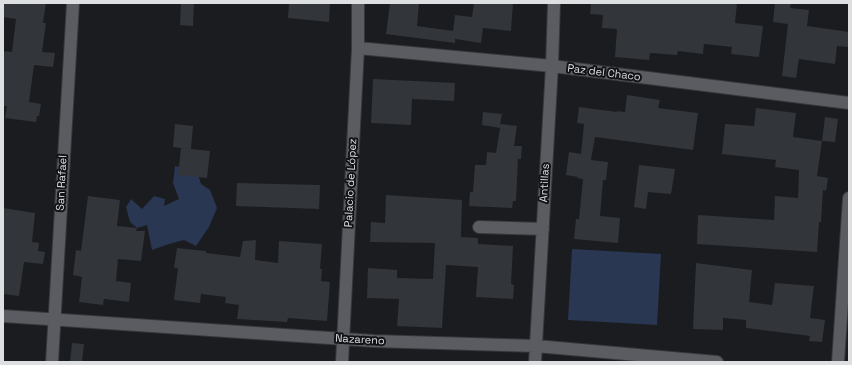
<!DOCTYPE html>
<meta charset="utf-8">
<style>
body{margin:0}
#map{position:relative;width:852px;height:365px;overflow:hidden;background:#1a1c20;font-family:"Space Grotesk",sans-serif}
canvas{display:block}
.frame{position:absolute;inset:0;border:4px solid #dddfe1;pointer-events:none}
</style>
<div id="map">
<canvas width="852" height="365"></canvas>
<div class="frame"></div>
</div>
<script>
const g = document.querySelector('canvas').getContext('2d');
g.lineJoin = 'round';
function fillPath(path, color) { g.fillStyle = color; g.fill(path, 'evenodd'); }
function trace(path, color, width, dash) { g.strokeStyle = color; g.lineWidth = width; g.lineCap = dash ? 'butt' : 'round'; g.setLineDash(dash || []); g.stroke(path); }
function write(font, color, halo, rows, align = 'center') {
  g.font = font + ' "Space Grotesk",sans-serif'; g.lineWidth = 4; g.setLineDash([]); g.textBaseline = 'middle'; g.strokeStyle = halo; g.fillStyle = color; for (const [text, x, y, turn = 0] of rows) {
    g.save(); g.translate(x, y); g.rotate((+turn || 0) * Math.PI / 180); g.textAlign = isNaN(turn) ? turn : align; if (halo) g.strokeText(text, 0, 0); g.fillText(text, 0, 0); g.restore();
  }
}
fillPath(new Path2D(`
 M 175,166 L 197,171 L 201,184 L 210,190 L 217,208 L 209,227 L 196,246 L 184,240 L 169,244 L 152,250 L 147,225 L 137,228 L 130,222 L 126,207 L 131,199 L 142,209 L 154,196 L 165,199 L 164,206 L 179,199 L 173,183 Z
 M 572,249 L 661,254 L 657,325 L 568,320 Z`), '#2a3752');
fillPath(new Path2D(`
 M 3,3 L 46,3 L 43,23 L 46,23 L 42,52 L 55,53 L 53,67 L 34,65 L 29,102 L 41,104 L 39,116 L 37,116 L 36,122 L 5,118 L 7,106 L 3,106 L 3,51 L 12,52 L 16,19 L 3,17 Z
 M 181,3 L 194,3 L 193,26 L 180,25 Z
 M 289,3 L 330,3 L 329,22 L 288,18 Z
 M 390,3 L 419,3 L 417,26 L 453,31 L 455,15 L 472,17 L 474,3 L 513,3 L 511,31 L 483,28 L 481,43 L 455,39 L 455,43 L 386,34 Z
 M 591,3 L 737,3 L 735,23 L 763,26 L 759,57 L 731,54 L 732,47 L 704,44 L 703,54 L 678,51 L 677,55 L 650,53 L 649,60 L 615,57 L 617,29 L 602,28 L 603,15 L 590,14 Z
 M 775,3 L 791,3 L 790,8 L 809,10 L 807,26 L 849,32 L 848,47 L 837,46 L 835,64 L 799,59 L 796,78 L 782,76 L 788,24 L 773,22 Z
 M 373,79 L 455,83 L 454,101 L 412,99 L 411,125 L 371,123 Z
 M 627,95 L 660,100 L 658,108 L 698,113 L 693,150 L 595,137 L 591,160 L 608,162 L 606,180 L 603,180 L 600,216 L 620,218 L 618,243 L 574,239 L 576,219 L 579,219 L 583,179 L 577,178 L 578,177 L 566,175 L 569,152 L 581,154 L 584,124 L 577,123 L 579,107 L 617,112 L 617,111 L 625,112 Z
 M 756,108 L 796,113 L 793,137 L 822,141 L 817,176 L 828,178 L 826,191 L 823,190 L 821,222 L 819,222 L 817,252 L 697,244 L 698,215 L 774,220 L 775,196 L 798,198 L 799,170 L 775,167 L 776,160 L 722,154 L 725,124 L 754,126 Z
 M 483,112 L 502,114 L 500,125 L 501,124 L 517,126 L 514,146 L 522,146 L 521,159 L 518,159 L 516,201 L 513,201 L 512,208 L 469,206 L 470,192 L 473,192 L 475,165 L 486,165 L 487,152 L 496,153 L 500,128 L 482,125 Z
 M 825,117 L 838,119 L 835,142 L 822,141 Z
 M 175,124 L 193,126 L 191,149 L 173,147 Z
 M 181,148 L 210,151 L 207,178 L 178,175 Z
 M 639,165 L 675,169 L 671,194 L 648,192 L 646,209 L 634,207 Z
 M 237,183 L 320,185 L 319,209 L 236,206 Z
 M 386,195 L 462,200 L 461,237 L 478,238 L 478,244 L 513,246 L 511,284 L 514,285 L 513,299 L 476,297 L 478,267 L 446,265 L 442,328 L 397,326 L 399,299 L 367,298 L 368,268 L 397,270 L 397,278 L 433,279 L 435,243 L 370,242 L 371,222 L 385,223 Z
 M 88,196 L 120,200 L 117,226 L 137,228 L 136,231 L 145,231 L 141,261 L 118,259 L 116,281 L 131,283 L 129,302 L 104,299 L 103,305 L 79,302 L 82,277 L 73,275 L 76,250 L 81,251 Z
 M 3,208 L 35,213 L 32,242 L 39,243 L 38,251 L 45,252 L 43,264 L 24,262 L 19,296 L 3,294 Z
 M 256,240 L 255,260 L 278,263 L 279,241 L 322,244 L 320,269 L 322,269 L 321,281 L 330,282 L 327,321 L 288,318 L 287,322 L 237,319 L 239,305 L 225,303 L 226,297 L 201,294 L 200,303 L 174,300 L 178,268 L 174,268 L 177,248 L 206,251 L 206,253 L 240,257 L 243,241 Z
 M 696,263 L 752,270 L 749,302 L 772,305 L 775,283 L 814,286 L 810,318 L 825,320 L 822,342 L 809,341 L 810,336 L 746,328 L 746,320 L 723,318 L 723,330 L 693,329 Z
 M 72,343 L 84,344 L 82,362 L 70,362 Z`), '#323539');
const minor = new Path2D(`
 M 358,48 L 552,66 L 849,103
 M 479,227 L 543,229
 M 3,316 L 374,341 L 536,346 L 717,362
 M 52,362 L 73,3
 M 342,362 L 358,48 L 358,3
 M 535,362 L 552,66 L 554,3
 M 838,362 L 849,198`);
trace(minor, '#353739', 14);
trace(minor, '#5a5c61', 12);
write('11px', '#dddfe1', '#111317', [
 ["Paz del Chaco",604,73,7],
 ["San Rafael",62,183,-87],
 ["Palacio de López",351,183,-87],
 ["Antillas",545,183,-87],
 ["Nazareno",360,340,3]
]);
</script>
